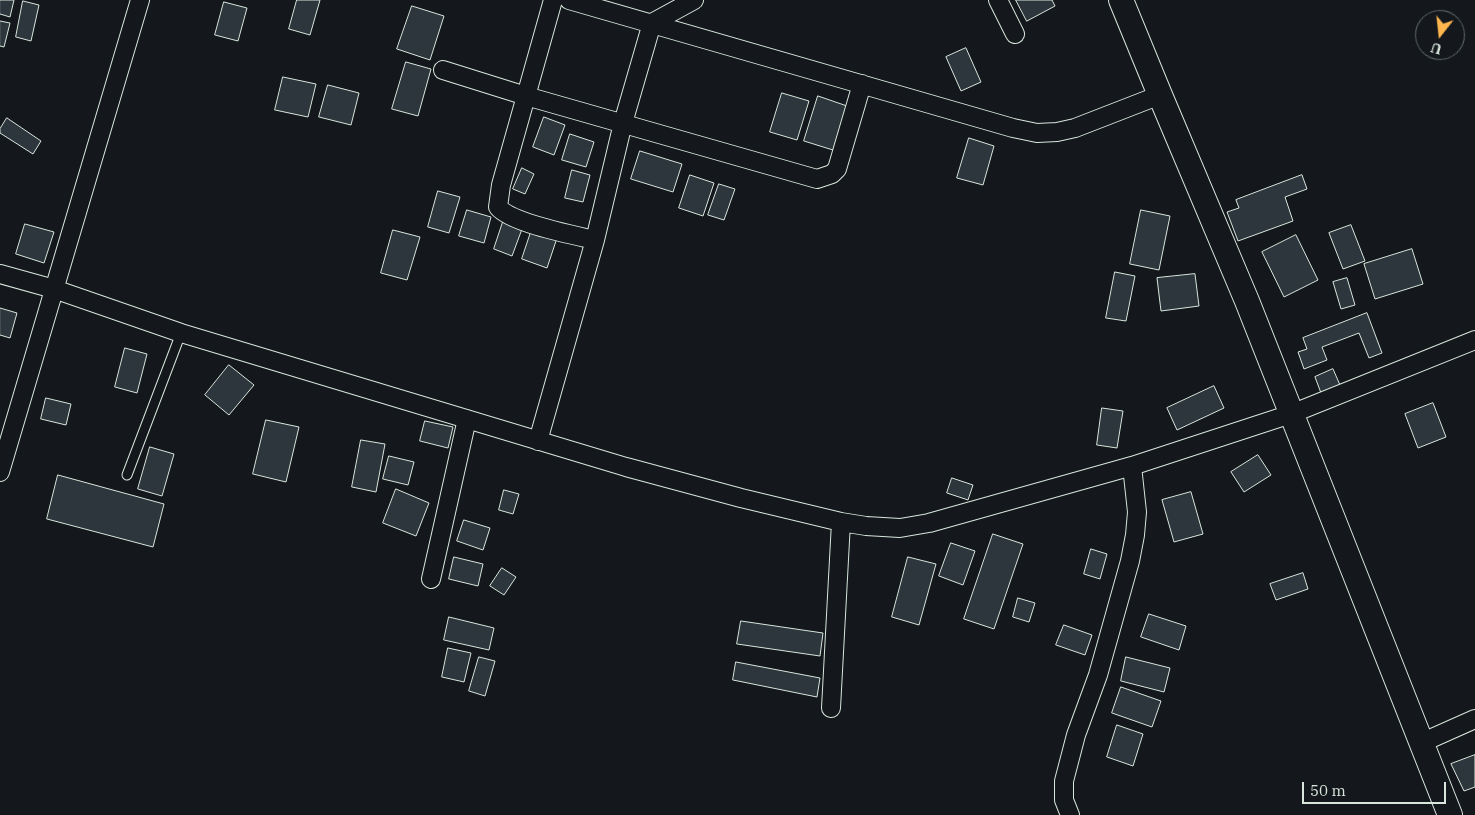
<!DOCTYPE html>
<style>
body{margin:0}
#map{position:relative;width:1475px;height:815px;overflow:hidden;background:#14181c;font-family:"IBM Plex Serif",serif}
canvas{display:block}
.north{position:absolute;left:1415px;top:10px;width:50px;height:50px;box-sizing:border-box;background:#14181c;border:1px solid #626a69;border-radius:50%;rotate:196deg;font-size:14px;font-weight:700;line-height:20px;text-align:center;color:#d8e6dc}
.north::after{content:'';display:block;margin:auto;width:18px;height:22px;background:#ffb74d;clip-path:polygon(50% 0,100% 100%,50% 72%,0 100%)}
.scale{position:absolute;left:1302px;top:782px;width:144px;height:22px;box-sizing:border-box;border:2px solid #d8e6dc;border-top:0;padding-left:6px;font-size:15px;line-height:18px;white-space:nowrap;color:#d8e6dc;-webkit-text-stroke:4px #14181c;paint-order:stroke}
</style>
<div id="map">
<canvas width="1475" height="815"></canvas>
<div class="north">U</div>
<div class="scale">50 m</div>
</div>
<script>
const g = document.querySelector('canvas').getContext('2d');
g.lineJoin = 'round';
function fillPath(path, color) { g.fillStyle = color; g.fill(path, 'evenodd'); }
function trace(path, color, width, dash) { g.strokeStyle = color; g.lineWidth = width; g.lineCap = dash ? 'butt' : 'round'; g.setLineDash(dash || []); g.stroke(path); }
const building = new Path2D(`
 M 0,0 L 14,0 L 10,17 L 0,14 Z
 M 297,0 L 320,0 L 310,35 L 289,29 Z
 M 1016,0 L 1052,0 L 1055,6 L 1027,21 Z
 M 23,1 L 39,5 L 31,41 L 16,37 Z
 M 224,2 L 247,8 L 238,41 L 215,35 Z
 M 412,6 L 444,16 L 430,60 L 397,49 Z
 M 0,21 L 10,23 L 4,47 L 0,46 Z
 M 966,48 L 981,82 L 961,91 L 946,57 Z
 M 406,62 L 431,69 L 418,116 L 392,109 Z
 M 283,77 L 316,84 L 308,117 L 275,110 Z
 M 328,85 L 359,93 L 351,125 L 319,117 Z
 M 782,93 L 809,101 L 797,140 L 770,132 Z
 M 818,96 L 847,106 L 833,150 L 804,141 Z
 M 544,117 L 565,125 L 554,155 L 533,147 Z
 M 7,118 L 41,141 L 33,154 L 0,133 L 0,129 Z
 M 570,134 L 594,142 L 586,167 L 562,160 Z
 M 969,138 L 994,146 L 983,185 L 957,178 Z
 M 640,151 L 682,164 L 673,192 L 631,179 Z
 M 522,168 L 534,174 L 525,194 L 513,189 Z
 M 572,170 L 590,175 L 583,202 L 565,198 Z
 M 690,175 L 714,183 L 703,216 L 679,208 Z
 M 1302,175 L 1307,189 L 1285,197 L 1293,221 L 1238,241 L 1227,212 L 1239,208 L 1236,200 Z
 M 719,184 L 735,189 L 724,220 L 708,215 Z
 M 438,191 L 460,197 L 449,233 L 428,227 Z
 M 467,210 L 491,217 L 484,243 L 459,236 Z
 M 1141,210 L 1170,216 L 1159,270 L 1130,264 Z
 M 503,222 L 522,229 L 512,256 L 494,249 Z
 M 25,224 L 54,232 L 44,263 L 16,254 Z
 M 1351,225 L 1365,261 L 1343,269 L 1329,233 Z
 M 533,226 L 558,235 L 547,268 L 522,259 Z
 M 393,230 L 420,237 L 407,280 L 381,273 Z
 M 1296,235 L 1318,280 L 1284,297 L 1262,252 Z
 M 1412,249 L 1423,284 L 1375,299 L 1364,264 Z
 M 1115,272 L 1135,276 L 1126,321 L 1106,318 Z
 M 1195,274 L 1199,306 L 1161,311 L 1157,278 Z
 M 1347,278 L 1355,305 L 1341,309 L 1333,282 Z
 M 0,308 L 17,313 L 10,338 L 0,335 Z
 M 1367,313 L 1382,353 L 1369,358 L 1359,333 L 1322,347 L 1327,360 L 1304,369 L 1298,352 L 1307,349 L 1303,338 Z
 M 125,348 L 147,354 L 137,393 L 115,387 Z
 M 229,365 L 254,385 L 229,415 L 205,395 Z
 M 1333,369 L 1340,385 L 1321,393 L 1315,377 Z
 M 1214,386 L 1224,408 L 1177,430 L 1167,408 Z
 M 46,398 L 71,404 L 66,425 L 41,419 Z
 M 1433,403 L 1446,437 L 1418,448 L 1405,414 Z
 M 1102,408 L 1123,411 L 1117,448 L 1097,445 Z
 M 266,420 L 299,427 L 286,482 L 253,474 Z
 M 425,421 L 453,427 L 448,448 L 420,441 Z
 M 361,440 L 385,444 L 376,492 L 352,487 Z
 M 150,447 L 174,454 L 162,496 L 138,489 Z
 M 1258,455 L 1271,475 L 1244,492 L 1231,472 Z
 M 389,456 L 414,462 L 408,485 L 383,479 Z
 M 58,475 L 164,504 L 153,547 L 47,519 Z
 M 952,478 L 973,485 L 968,500 L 947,493 Z
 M 396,489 L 429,503 L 416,536 L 383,523 Z
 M 504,490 L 519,494 L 513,514 L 499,510 Z
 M 1191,492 L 1203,534 L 1174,542 L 1162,500 Z
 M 464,520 L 490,528 L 483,550 L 457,541 Z
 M 993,534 L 1023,544 L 994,629 L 964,619 Z
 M 951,543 L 975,551 L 963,585 L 939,576 Z
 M 1091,549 L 1107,554 L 1100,579 L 1084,574 Z
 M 454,557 L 483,564 L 478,586 L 449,579 Z
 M 908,557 L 936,564 L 919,625 L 892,617 Z
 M 502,568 L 516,577 L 504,595 L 490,586 Z
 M 1303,573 L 1308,589 L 1276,600 L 1270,584 Z
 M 1018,598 L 1035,603 L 1029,622 L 1013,617 Z
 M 1149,614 L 1186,626 L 1179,650 L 1141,637 Z
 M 449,617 L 494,628 L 489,650 L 444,640 Z
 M 741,621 L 823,633 L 820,656 L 737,644 Z
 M 1064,625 L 1092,635 L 1085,655 L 1056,645 Z
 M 448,648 L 471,653 L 464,682 L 442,677 Z
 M 479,657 L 495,661 L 485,696 L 469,691 Z
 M 1126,657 L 1170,668 L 1164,692 L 1121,681 Z
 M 736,662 L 820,678 L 817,697 L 733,680 Z
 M 1121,687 L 1161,701 L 1152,727 L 1112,713 Z
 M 1117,725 L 1143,734 L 1133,766 L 1107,757 Z
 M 1475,755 L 1475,787 L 1464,791 L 1451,764 Z`);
fillPath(building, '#2c363c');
trace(building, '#d8e6dc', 1);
const lane = new Path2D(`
 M 127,475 L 181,333`);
const street = new Path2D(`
 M 553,0 L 501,185 L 498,207 C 511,223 573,235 595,240
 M 569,0 L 1013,128 L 1037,133 L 1057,132 L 1075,128 L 1160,95
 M 998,0 L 1015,34
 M 443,70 L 526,96 L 817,179 L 832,174 L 837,169 L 862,84
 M 0,274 L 54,289 L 181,333 L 626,467 L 741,498 L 841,522 L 866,526 L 900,528 L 929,523 L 1132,466 L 1291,414 L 1475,340
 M 538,441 L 595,240 L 623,123 L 652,23 L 694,0
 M 0,472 L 140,0
 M 431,579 L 467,419
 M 831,708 L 841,522
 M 1421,743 L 1475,719
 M 1070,815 L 1064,800 L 1064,781 L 1076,735 L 1098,675 L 1130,561 L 1135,535 L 1137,512 L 1132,466`);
const secondary = new Path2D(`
 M 1121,0 L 1160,95 L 1247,301 L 1450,815`);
trace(lane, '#d8e6dc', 11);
trace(street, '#d8e6dc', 20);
trace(secondary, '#d8e6dc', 26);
trace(lane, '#14181c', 9);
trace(street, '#14181c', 18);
trace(secondary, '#14181c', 24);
</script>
